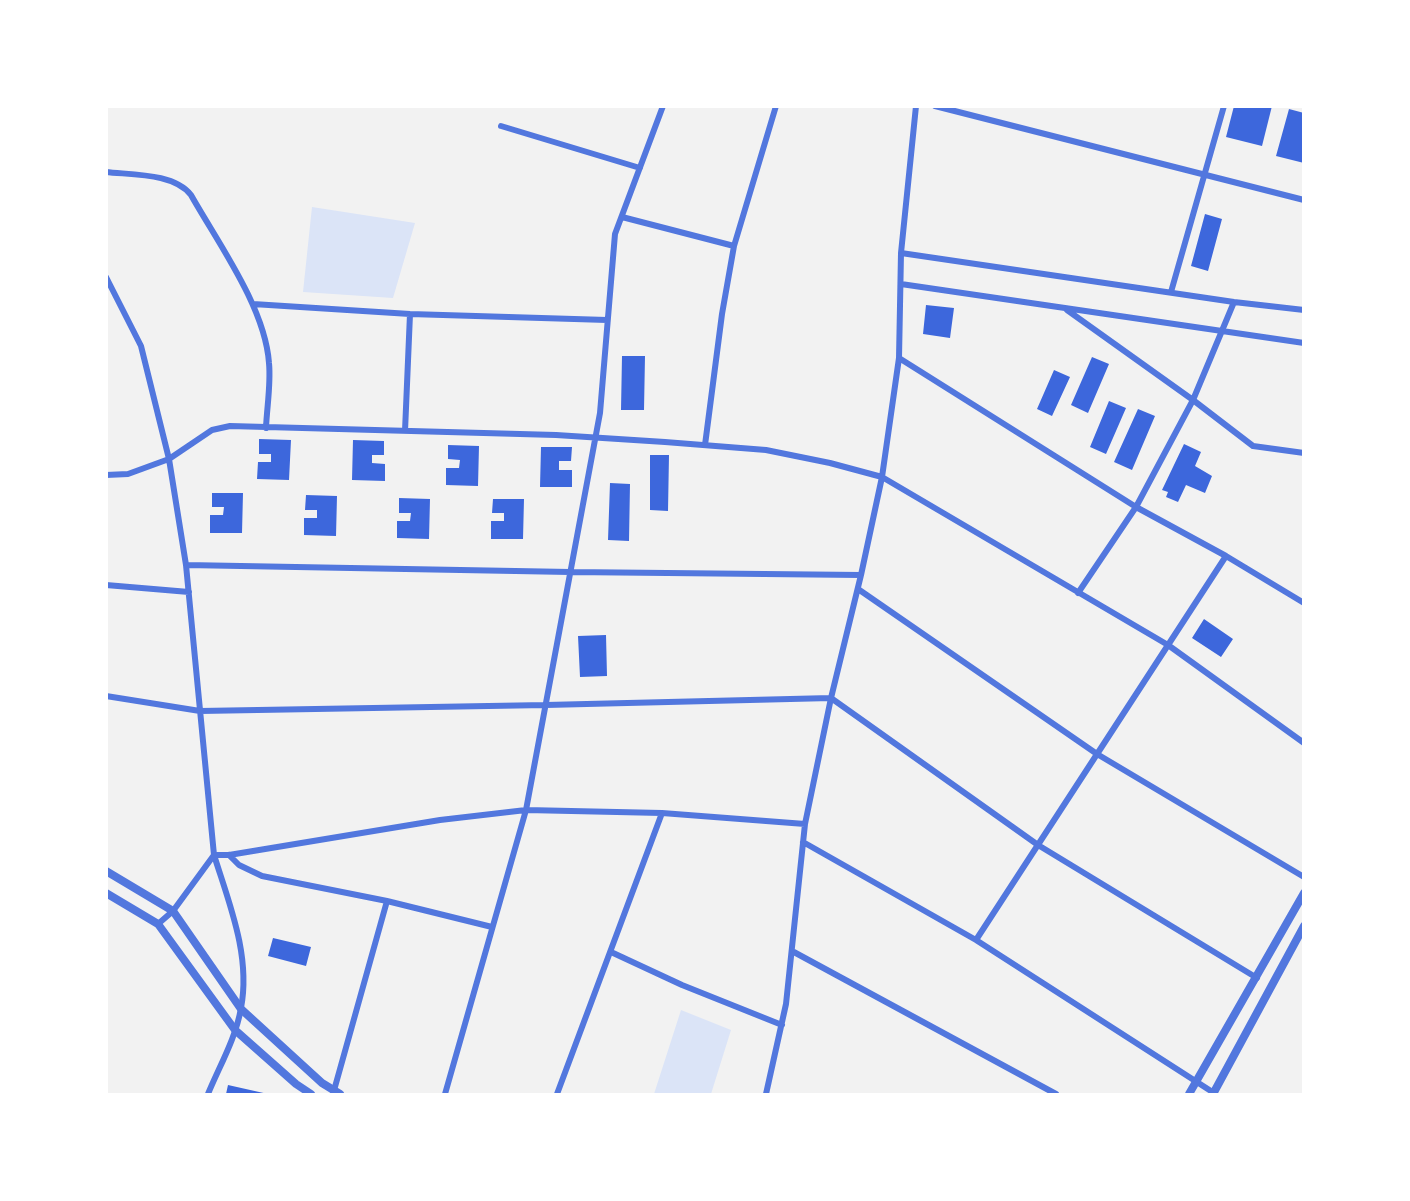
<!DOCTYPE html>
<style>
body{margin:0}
#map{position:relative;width:1410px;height:1201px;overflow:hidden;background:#f2f2f2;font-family:Raleway,sans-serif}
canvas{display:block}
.frame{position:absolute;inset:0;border:108px solid #fff;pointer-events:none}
</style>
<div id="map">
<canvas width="1410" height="1201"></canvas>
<div class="frame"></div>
</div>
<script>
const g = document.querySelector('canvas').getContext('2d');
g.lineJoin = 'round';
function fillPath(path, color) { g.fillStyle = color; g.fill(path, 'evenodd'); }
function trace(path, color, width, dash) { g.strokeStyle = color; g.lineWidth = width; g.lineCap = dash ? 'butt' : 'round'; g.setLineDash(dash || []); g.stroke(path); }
fillPath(new Path2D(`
 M 312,207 L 415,223 L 393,298 L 303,292 Z
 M 681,1010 L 731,1030 L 711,1094 L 654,1094 Z`), '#dbe4f7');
fillPath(new Path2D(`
 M 1234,106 L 1272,106 L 1262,146 L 1226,137 Z
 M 1289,109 L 1304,113 L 1304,163 L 1276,156 Z
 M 1205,214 L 1222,219 L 1208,271 L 1191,266 Z
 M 926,305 L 954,308 L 950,338 L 923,334 Z
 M 622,356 L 645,356 L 644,410 L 621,410 Z
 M 1092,357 L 1109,364 L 1088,413 L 1071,405 Z
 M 1054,370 L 1070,377 L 1052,416 L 1037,409 Z
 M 1109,401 L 1126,408 L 1106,454 L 1090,447 Z
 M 1138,409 L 1155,416 L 1132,470 L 1114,462 Z
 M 259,439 L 291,440 L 289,480 L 257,479 L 258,462 L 271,462 L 271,454 L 259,454 Z
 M 353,440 L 384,441 L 384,455 L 372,455 L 372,463 L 385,464 L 385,481 L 352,480 Z
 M 1184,444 L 1201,452 L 1195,466 L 1212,476 L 1205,493 L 1186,485 L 1178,502 L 1166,497 L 1168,492 L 1162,490 Z
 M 448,445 L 479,446 L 478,486 L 446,485 L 446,468 L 459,468 L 460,460 L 448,459 Z
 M 541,447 L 572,447 L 571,461 L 559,461 L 559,470 L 572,470 L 572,487 L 540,487 Z
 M 650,455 L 669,455 L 668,511 L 650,510 Z
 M 610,483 L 630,484 L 629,541 L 608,540 Z
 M 212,493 L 243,493 L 242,533 L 210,533 L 210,515 L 223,515 L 224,507 L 212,507 Z
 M 306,495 L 337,496 L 336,536 L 304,535 L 304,518 L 317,518 L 317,510 L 305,510 Z
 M 399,498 L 430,499 L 429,539 L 397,538 L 397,521 L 410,521 L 411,513 L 399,513 Z
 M 493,499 L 524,499 L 523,539 L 491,539 L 491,521 L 504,521 L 504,513 L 492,513 Z
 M 1204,619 L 1233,639 L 1221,657 L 1192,638 Z
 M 606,635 L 607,676 L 580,677 L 578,636 Z
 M 273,938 L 311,947 L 306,966 L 268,956 Z
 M 228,1085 L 268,1094 L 226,1094 Z`), '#3d67dc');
trace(new Path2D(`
 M 935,106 L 1304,200
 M 501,126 L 640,168
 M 106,172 C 132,175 174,173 191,195 C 218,243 265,307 269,363 C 271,384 267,406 266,428
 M 622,217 L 734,246
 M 901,253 L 1234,302 L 1304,310
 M 106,277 L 141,346 L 169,459 L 186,565 L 214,855 L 173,911 L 158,924
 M 901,284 L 1304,343
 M 1171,292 L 1224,106
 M 253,304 L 410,314 L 607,320
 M 1067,310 L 1193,400 L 1253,446 L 1304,453
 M 899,358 L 1136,507 L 1226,556 L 1304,603
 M 405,431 L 410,314
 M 705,445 L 722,314 L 734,246 L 776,106
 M 106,475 L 128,474 L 169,459 L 212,430 L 230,426 L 556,435 L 665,442 L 766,450 L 830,463 L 882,477 L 1168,645 L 1304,743
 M 186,565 L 570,572 L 861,575
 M 106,585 L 189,592
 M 858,589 L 1097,754 L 1304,877
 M 1078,593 L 1136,507 L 1193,400 L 1234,302
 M 106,696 L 200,711 L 546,705 L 831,698 L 1038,845 L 1257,978
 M 803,842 L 976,940 L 1214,1093
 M 229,855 L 239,865 L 262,876 L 387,901 L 492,927
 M 976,940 L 1226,556
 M 792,951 L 1056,1094
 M 611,952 L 682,985 L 782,1025
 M 208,1094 C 219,1067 236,1038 241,1008 C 251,956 229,903 214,855 L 229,855 L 440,820 L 526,810 L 662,813 L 805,824
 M 333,1094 L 387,901
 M 445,1094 L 526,810 L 600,413 L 615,234 L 663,106
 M 557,1094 L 662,813
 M 766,1094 L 786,1004 L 805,824 L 831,698 L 861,575 L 882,477 L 899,358 L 901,253 L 916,106`), '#5277de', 6);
trace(new Path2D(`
 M 106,871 L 173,911 L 241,1009 L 322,1083 L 340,1094
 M 106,893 L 158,924 L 235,1030 L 296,1084 L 311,1094
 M 1189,1094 L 1304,893
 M 1213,1094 L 1304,926`), '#5277de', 8);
</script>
